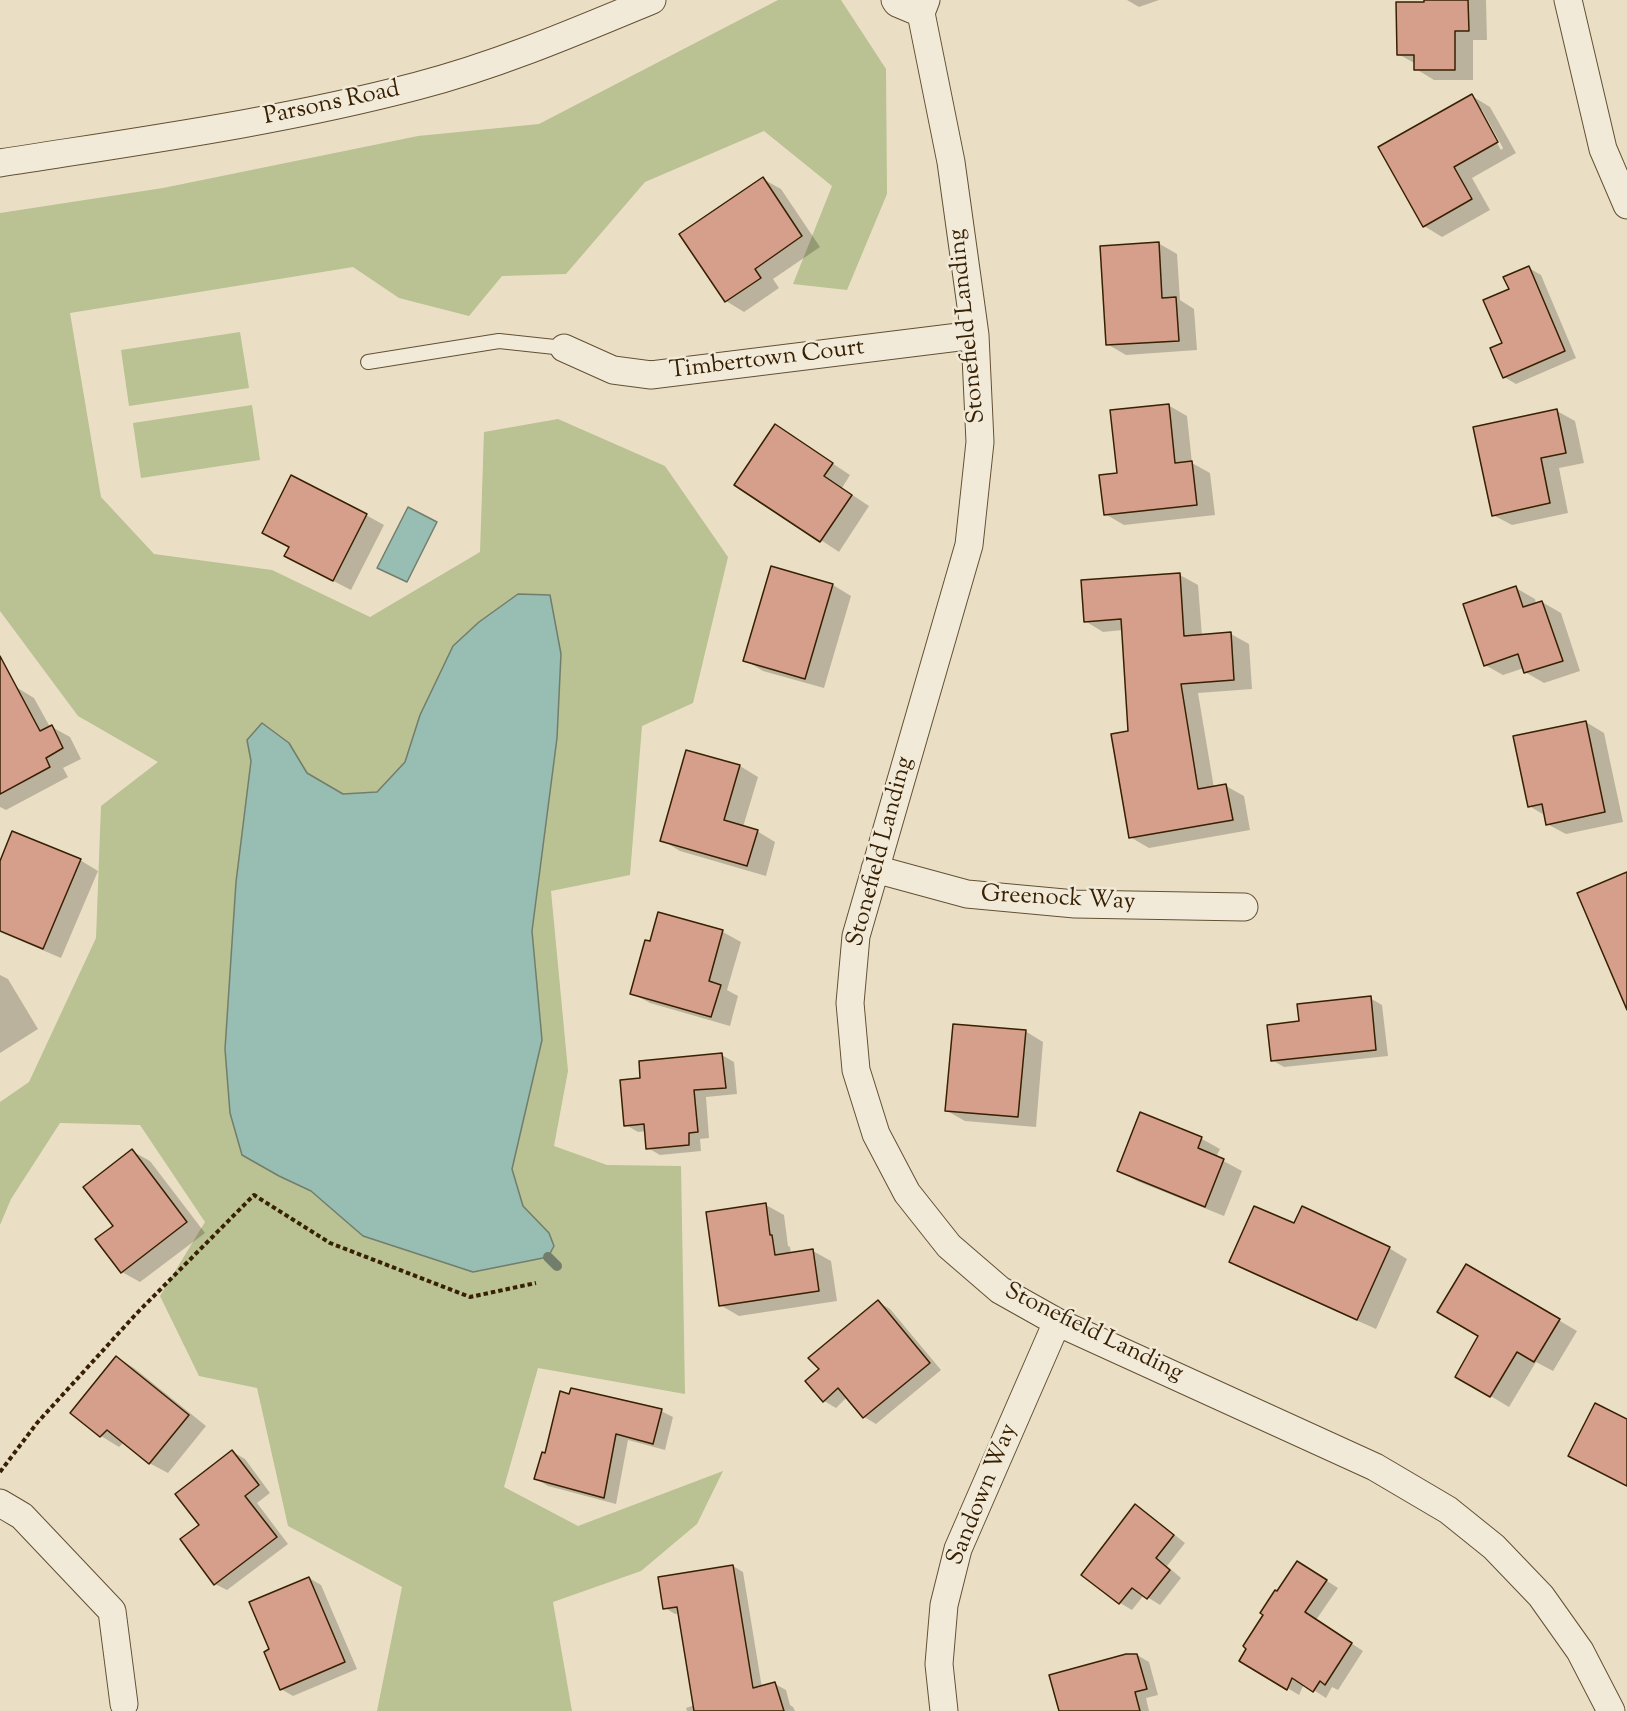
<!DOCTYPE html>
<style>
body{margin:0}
canvas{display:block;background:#eadfc4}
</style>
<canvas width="1627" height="1711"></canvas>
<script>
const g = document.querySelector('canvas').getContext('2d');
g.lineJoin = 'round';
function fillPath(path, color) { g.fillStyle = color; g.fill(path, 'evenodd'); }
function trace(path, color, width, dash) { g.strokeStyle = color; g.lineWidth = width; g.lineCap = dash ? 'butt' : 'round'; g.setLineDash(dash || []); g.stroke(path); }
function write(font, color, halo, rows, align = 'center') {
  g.font = font + ' "Sorts Mill Goudy",serif'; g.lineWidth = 5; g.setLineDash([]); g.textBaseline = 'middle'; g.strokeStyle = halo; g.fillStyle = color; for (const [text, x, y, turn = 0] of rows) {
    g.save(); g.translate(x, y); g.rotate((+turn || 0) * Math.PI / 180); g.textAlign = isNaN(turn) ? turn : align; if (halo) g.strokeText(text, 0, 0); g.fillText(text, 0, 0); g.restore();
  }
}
fillPath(new Path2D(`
 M 778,0 L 841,0 L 886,69 L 887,194 L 847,290 L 793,284 L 832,186 L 764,131 L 645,182 L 566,274 L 502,276 L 469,316 L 399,298 L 353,267 L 70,313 L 101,497 L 154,554 L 272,570 L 370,617 L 480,552 L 484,432 L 558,419 L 665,466 L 728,557 L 693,703 L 642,726 L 630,875 L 551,891 L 568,1071 L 554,1146 L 607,1165 L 681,1166 L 685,1394 L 538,1368 L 504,1487 L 578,1526 L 723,1471 L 697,1524 L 641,1571 L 553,1602 L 572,1711 L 377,1711 L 402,1587 L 288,1526 L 257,1388 L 199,1376 L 160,1296 L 205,1222 L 140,1125 L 60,1123 L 11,1199 L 0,1225 L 0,1102 L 29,1082 L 96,938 L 101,806 L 158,762 L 78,716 L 0,611 L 0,213 L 163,188 L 418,136 L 539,124 Z
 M 240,332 L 249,388 L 129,406 L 121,350 Z
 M 252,405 L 260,460 L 141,478 L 133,423 Z`), '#bac192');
const water = new Path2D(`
 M 408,507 L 437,522 L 407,582 L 377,568 Z
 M 518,594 L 550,595 L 561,654 L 557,738 L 532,931 L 542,1040 L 512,1169 L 523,1206 L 549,1233 L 554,1246 L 548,1257 L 473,1272 L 363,1236 L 311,1191 L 279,1176 L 242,1155 L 230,1113 L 225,1049 L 236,882 L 251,761 L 247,740 L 262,723 L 289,743 L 307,773 L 343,794 L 377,792 L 405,762 L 420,715 L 453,646 L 479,622 Z`);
fillPath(water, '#98bdb2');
trace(water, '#727e6c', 1.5);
fillPath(new Path2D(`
 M 1127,0 L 1159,0 L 1139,7 Z
 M 1426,0 L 1486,0 L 1487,40 L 1473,40 L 1473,80 L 1434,80 L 1416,69 L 1416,64 L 1398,54 L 1426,4 Z
 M 1472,96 L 1490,107 L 1516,153 L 1472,178 L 1490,210 L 1442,237 L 1424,226 ZM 1479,110 L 1482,110 L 1503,148 L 1501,150 Z
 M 763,179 L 781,189 L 820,247 L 773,279 L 779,288 L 744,312 L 726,301 Z
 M 1158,243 L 1177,254 L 1180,300 L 1194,309 L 1197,350 L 1126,355 L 1107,344 Z
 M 1529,268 L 1541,275 L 1576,358 L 1516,384 L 1504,377 L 1504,344 L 1511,290 Z
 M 1168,405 L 1187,416 L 1192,463 L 1210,473 L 1215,515 L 1124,525 L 1105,514 L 1119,474 Z
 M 1557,411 L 1575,421 L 1584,463 L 1559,468 L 1568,513 L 1512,525 L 1493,515 Z
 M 793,437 L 850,475 L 842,488 L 869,506 L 839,552 L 736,484 Z
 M 366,515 L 384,525 L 351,590 L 304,566 L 291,547 Z
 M 772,568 L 833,585 L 851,596 L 824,688 L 763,671 L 745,660 Z
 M 1180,575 L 1198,585 L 1202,636 L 1231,634 L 1249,644 L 1252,689 L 1198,693 L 1214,788 L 1226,786 L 1244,796 L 1250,830 L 1149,848 L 1130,837 L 1130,732 L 1123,630 L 1103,632 L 1085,621 L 1082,582 Z
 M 1516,588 L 1535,599 L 1536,604 L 1542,602 L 1561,613 L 1580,671 L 1544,683 L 1525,672 L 1524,668 L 1503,675 L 1485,665 Z
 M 16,687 L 34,698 L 50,727 L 52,727 L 70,737 L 81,759 L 63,768 L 68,777 L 6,810 L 0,807 L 0,696 Z
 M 1586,722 L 1604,733 L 1623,822 L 1566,834 L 1547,824 L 1546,816 L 1529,806 Z
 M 687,752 L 740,766 L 758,777 L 743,827 L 757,831 L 775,842 L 766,876 L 680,851 L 662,840 Z
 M 80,860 L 98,871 L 61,958 L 0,932 L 0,864 Z
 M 723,932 L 741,942 L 727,990 L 738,996 L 730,1026 L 650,1003 L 632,993 L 651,943 Z
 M 0,975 L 8,979 L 38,1029 L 0,1053 Z
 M 1370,998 L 1382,1005 L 1388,1056 L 1284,1067 L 1272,1060 Z
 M 1025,1031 L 1043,1042 L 1036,1127 L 965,1121 L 947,1111 Z
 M 722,1055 L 734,1062 L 737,1094 L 706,1097 L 709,1138 L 700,1139 L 701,1151 L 660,1155 L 648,1148 L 646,1131 L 638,1132 L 626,1125 L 642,1079 Z
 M 1141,1114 L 1202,1139 L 1220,1149 L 1216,1157 L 1242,1171 L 1224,1216 L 1137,1181 L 1118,1170 Z
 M 132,1151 L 150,1161 L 205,1233 L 140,1282 L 122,1272 Z
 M 766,1205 L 784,1215 L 788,1246 L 790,1247 L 791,1254 L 813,1251 L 831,1261 L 837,1301 L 739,1316 L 720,1305 Z
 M 1389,1248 L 1407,1259 L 1376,1329 L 1249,1272 L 1231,1262 Z
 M 1467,1266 L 1577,1331 L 1553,1371 L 1536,1362 L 1509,1407 L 1457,1376 L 1480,1336 Z
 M 878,1302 L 890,1309 L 941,1370 L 876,1424 L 864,1417 L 847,1397 L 836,1408 L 824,1401 L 821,1370 Z
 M 116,1357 L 134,1368 L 206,1426 L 168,1473 L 149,1463 L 124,1442 L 119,1447 L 101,1436 L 72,1412 Z
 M 661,1411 L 673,1417 L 665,1450 L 628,1440 L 616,1504 L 548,1486 L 536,1479 L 543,1454 Z
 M 233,1452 L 245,1459 L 270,1493 L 257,1503 L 288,1544 L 227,1590 L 215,1584 L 201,1526 Z
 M 1135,1506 L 1147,1513 L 1185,1543 L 1167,1566 L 1181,1578 L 1160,1605 L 1144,1595 L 1132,1610 L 1120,1603 L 1083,1574 Z
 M 733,1566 L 743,1572 L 762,1688 L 775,1684 L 786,1690 L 790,1705 L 793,1707 L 795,1711 L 687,1711 L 686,1708 L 695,1705 L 680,1613 L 675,1614 L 665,1608 Z
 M 1310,1570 L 1338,1588 L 1316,1620 L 1363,1651 L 1338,1690 L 1332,1687 L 1326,1698 L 1304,1684 L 1299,1695 L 1241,1660 L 1278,1593 Z
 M 309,1578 L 321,1585 L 357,1669 L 293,1696 L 281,1689 L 271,1650 Z
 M 1137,1655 L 1149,1662 L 1158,1695 L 1146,1698 L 1149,1711 L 1063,1711 Z`), '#0003');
trace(new Path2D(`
 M 548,1257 L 557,1266`), '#727e6c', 10);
const building = new Path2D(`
 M 1424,0 L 1468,0 L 1469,31 L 1455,31 L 1455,70 L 1414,70 L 1414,55 L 1397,55 L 1396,2 L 1424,2 Z
 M 1472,94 L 1498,142 L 1454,167 L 1472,199 L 1423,227 L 1378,147 Z
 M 763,177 L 802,236 L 755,269 L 761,278 L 725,302 L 679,234 Z
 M 1159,242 L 1162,298 L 1176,297 L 1179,341 L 1106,345 L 1100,246 Z
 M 1529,266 L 1565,351 L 1503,378 L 1490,348 L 1502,343 L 1483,300 L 1509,289 L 1503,277 Z
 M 1169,404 L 1175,463 L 1192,461 L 1197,505 L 1104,515 L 1099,475 L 1117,473 L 1110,410 Z
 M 1557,409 L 1566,453 L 1541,458 L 1550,503 L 1492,516 L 1473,427 Z
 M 775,424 L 833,463 L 824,476 L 852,495 L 820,542 L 734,485 Z
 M 291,475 L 367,514 L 333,581 L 284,556 L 289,547 L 262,533 Z
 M 771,566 L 833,584 L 805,679 L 743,661 Z
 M 1180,573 L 1184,636 L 1231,632 L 1234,680 L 1181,684 L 1198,789 L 1226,784 L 1233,820 L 1129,838 L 1111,734 L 1128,731 L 1121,619 L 1084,622 L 1081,580 Z
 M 1516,586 L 1523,607 L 1542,601 L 1563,661 L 1524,673 L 1518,654 L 1484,666 L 1463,604 Z
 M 0,656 L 40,731 L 52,725 L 63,748 L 46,758 L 50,767 L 0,794 Z
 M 1586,721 L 1605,812 L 1546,825 L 1542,804 L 1528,807 L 1513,736 Z
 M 686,750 L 740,765 L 724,820 L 758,830 L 747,866 L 660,841 Z
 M 12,831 L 81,859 L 43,949 L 0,931 L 0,861 Z
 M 1627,872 L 1627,1010 L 1577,893 Z
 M 658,912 L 723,930 L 709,981 L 721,985 L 711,1017 L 630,994 L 645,940 L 650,941 Z
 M 1371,996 L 1376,1050 L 1271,1061 L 1267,1025 L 1299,1021 L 1297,1004 Z
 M 953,1024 L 1026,1030 L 1018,1117 L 945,1111 Z
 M 722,1053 L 726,1088 L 694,1090 L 698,1132 L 689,1133 L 689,1145 L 646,1149 L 644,1124 L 624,1126 L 620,1080 L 640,1078 L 639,1061 Z
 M 1140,1112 L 1202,1137 L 1198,1148 L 1224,1159 L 1205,1207 L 1117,1171 Z
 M 132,1149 L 187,1222 L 121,1273 L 95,1239 L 113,1226 L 83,1187 Z
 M 766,1203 L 770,1235 L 772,1235 L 775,1255 L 813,1249 L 819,1291 L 719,1306 L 706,1212 Z
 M 1254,1206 L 1294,1223 L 1302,1206 L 1390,1247 L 1357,1320 L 1229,1262 Z
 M 1466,1264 L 1560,1319 L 1534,1362 L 1517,1352 L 1490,1397 L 1455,1377 L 1478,1336 L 1437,1312 Z
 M 878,1300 L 930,1363 L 863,1418 L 838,1388 L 823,1402 L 805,1381 L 819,1369 L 808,1358 Z
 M 116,1356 L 189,1415 L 149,1464 L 107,1430 L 100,1437 L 70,1413 Z
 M 571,1388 L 662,1409 L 653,1444 L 616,1434 L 604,1498 L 534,1479 L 542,1452 L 545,1453 L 560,1391 L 569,1394 Z
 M 1595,1403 L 1627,1419 L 1627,1486 L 1568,1456 Z
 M 232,1450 L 259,1485 L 245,1496 L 277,1537 L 214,1585 L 180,1539 L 199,1525 L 175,1494 Z
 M 1135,1504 L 1174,1535 L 1156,1558 L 1170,1570 L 1147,1599 L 1132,1588 L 1119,1604 L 1081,1575 Z
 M 1297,1561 L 1327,1580 L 1305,1612 L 1352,1643 L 1325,1685 L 1320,1681 L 1313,1692 L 1292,1678 L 1287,1690 L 1239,1661 L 1246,1649 L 1243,1646 L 1263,1615 L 1260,1613 L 1275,1590 L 1277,1591 Z
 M 733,1565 L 753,1688 L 775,1682 L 784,1711 L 694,1711 L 677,1607 L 663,1609 L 658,1577 Z
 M 309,1577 L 345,1662 L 280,1690 L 264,1652 L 269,1649 L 249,1602 Z
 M 1126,1654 L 1137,1654 L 1147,1689 L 1135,1692 L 1140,1711 L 1059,1711 L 1049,1675 Z`);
fillPath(building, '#d59f8b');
trace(building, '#382002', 1.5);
const service = new Path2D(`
 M 368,362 L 499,341 L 564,348`);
const minor = new Path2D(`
 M 895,0 L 897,3 L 921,13
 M 926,0 L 921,13 L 951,162 L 975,335 L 980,442 L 969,545 L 856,936 L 850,1003 L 856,1070 L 876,1134 L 907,1193 L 949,1246 L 1000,1290 L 1057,1322 L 1375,1467 L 1448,1510 L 1494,1547 L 1541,1596 L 1580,1651 L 1611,1711
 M 1568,0 L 1603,149 L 1627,205
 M 0,163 C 139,141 280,122 417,86 C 498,65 575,32 652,0
 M 564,348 L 613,370 L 651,375 L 975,335
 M 875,869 L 967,894 L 1075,904 L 1244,907
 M 0,1503 L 22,1516 L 112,1611 L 124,1704
 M 944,1711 L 939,1664 L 944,1605 L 958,1549 L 1057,1322`);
trace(service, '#645032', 16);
trace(minor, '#645032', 29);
trace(new Path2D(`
 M 0,1472 L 37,1423 L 136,1314 L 254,1195 L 330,1243 L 470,1297 L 536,1283`), '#382002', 4, [4.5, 3]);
trace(service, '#f1ead9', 14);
trace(minor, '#f1ead9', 27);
write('24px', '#382002', '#f1ead9', [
 ["Parsons Road",332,105,-12],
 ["Stonefield Landing",969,326,-96],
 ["Timbertown Court",767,361,-7],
 ["Stonefield Landing",882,852,-75],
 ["Greenock Way",1058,900,3],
 ["Stonefield Landing",1093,1334,26],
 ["Sandown Way",984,1495,-68]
]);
</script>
